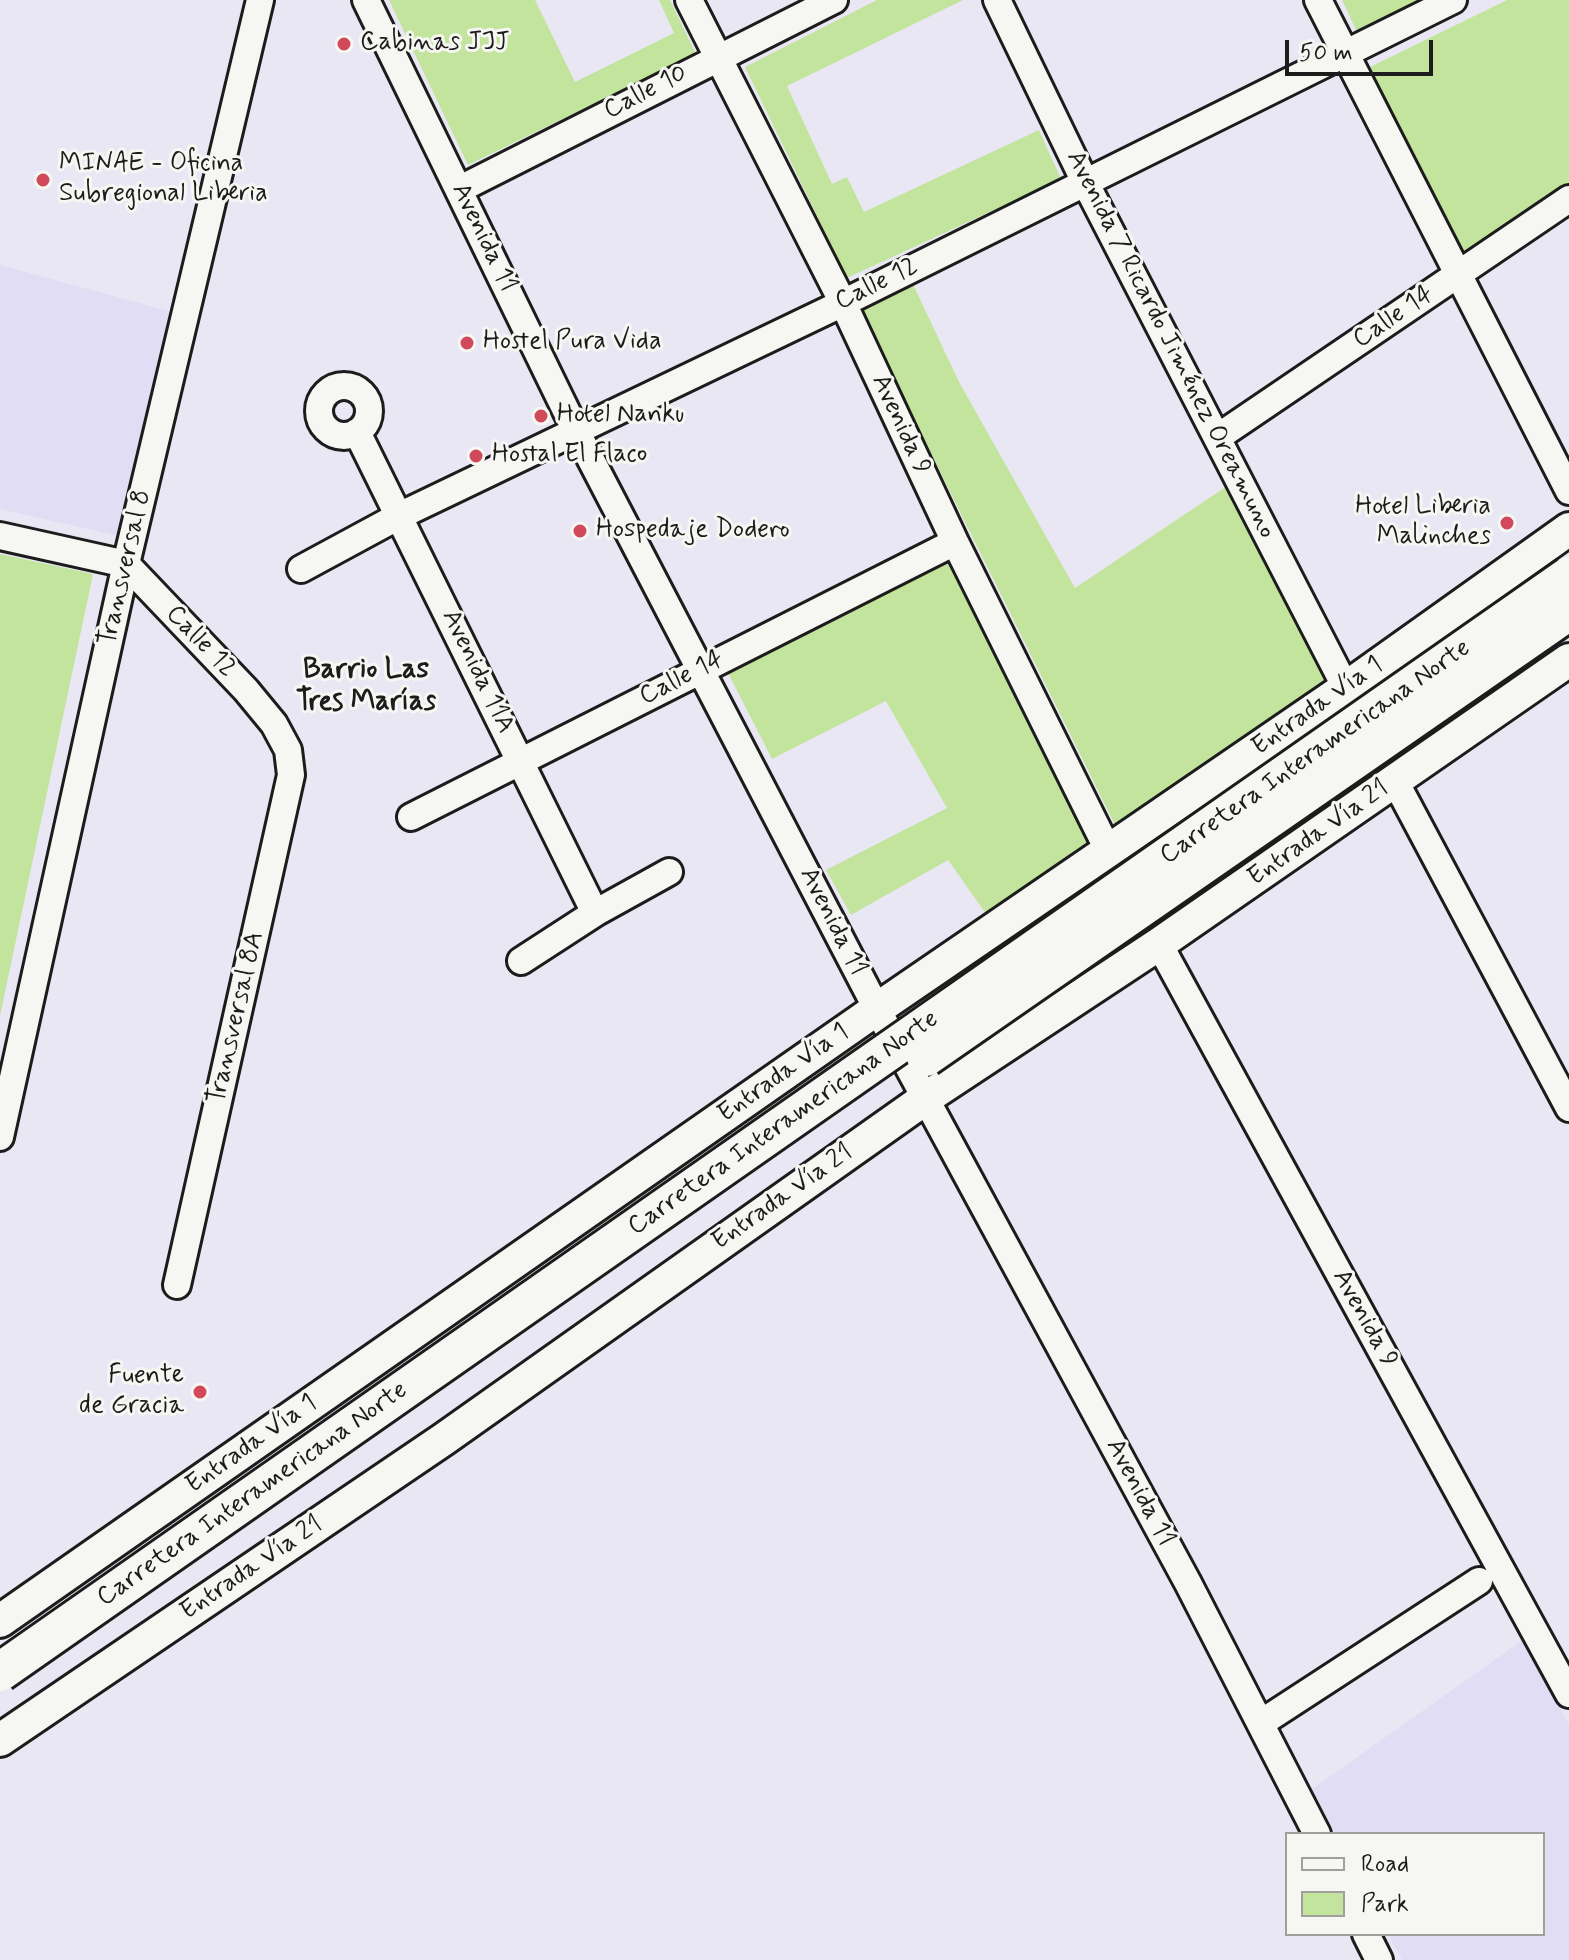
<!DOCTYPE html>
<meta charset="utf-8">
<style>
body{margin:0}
#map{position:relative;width:1569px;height:1960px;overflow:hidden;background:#e9e7f4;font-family:Mynerve,sans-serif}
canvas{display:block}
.legend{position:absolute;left:1285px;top:1832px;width:260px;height:104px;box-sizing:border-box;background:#f6f6f2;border:2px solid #9f9f9c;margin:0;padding:10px 14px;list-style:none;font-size:24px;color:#1c1c1c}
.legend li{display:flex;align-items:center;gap:16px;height:40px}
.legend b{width:40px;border:2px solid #9f9f9c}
.scale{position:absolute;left:1285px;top:40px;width:148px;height:36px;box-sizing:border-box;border:4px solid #1c1c1c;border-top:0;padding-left:10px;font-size:24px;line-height:28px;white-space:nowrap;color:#1c1c1c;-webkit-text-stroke:6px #f6f6f2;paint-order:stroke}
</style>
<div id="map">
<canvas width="1569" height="1960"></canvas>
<ul class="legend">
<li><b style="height:10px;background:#f6f6f2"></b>Road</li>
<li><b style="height:22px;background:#c3e49d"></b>Park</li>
</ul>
<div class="scale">50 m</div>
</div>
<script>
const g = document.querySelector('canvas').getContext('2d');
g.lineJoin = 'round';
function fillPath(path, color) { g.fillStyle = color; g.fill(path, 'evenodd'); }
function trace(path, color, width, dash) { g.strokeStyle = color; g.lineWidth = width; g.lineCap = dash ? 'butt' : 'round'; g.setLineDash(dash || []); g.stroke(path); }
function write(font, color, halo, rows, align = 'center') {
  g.font = font + ' Mynerve,sans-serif'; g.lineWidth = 6; g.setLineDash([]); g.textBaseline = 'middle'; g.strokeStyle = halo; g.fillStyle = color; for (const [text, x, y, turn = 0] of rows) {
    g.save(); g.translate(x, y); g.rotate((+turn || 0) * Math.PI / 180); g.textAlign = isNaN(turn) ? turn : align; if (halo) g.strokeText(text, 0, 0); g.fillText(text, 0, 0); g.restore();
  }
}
fillPath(new Path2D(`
 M 0,265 L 172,312 L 119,536 L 0,509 Z
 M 1523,1640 L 1569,1725 L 1569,1960 L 1402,1960 L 1388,1934 L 1543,1934 L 1543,1834 L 1336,1834 L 1312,1789 Z`), '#e0ddf5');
fillPath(new Path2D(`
 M 389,0 L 535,0 L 575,82 L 674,33 L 659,0 L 670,0 L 696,54 L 468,165 Z
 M 877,0 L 963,0 L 787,86 L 832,184 L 847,177 L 864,212 L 1039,130 L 1061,179 L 847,278 L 745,67 Z
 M 1342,0 L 1425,0 L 1357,32 Z
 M 1507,0 L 1569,0 L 1569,185 L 1465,256 L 1366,69 Z
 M 911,280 L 959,382 L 1075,588 L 1230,484 L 1341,698 L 1129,853 L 859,308 Z
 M 0,554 L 93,574 L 0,1016 Z
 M 950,554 L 1095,846 L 987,915 L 948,860 L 851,915 L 826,870 L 947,808 L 886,701 L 772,759 L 725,667 Z`), '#c3e49d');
const minor = new Path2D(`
 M 366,0 L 575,429 L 877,1009 L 1188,1583 L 1317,1834
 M 689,0 L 843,303 L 955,542 L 1108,850
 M 997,0 L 1085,182 L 1346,688
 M 1318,0 L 1569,491
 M 460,189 L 834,0
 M319 411a25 25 0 1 1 50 0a25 25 0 1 1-50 0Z
 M 357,432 L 595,913
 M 1218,437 L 1569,199
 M 0,536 L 126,564 L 246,690 L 274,724 L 288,750 L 291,775 L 177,1285
 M 301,569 L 399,516 L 843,303 L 1453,0
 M 1395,781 L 1569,1108
 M 411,817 L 955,542
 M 1159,944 L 1569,1694
 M 521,961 L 595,913 L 669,872
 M 0,1137 L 126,564 L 260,0
 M 1261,1723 L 1479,1581
 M 1366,1934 L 1379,1960`);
const major = new Path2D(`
 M 0,1621 L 877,1009 L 1346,688 L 1569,529
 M 0,1740 L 444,1439 L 926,1098 L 1159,944 L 1569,660`);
trace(minor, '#1c1c1c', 32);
trace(major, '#1c1c1c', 38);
trace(minor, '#f6f6f2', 26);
trace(major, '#f6f6f2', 32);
const highwayBridge = new Path2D(`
 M 926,1057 L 1569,611
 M 0,1672 L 1569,576`);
trace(highwayBridge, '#1c1c1c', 44, []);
trace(highwayBridge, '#f6f6f2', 38);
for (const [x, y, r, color] of [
 [344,44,8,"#d1495b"],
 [43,180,8,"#d1495b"],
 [467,343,8,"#d1495b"],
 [541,416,8,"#d1495b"],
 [476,456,8,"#d1495b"],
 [1507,523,8,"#d1495b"],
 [580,531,8,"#d1495b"],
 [200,1392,8,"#d1495b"]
]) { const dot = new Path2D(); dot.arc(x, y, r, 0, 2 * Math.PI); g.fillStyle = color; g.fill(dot); trace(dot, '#f6f6f2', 3); }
write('26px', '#1c1c1c', '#f6f6f2', [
 ["Cabinas JJJ",360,44],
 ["MINAE - Oficina",59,165],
 ["Subregional Liberia",59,195],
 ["Hostel Pura Vida",483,343],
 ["Hotel Nanku",557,416],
 ["Hostal El Flaco",492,456],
 ["Hotel Liberia",1491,508,"right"],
 ["Malinches",1491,538,"right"],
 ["Hospedaje Dodero",596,531],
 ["Fuente",184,1377,"right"],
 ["de Gracia",184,1407,"right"]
], 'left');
write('26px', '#1c1c1c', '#f6f6f2', [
 ["Calle 10",646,93,-27],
 ["Avenida 11",483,238,64],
 ["Calle 12",877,285,-26],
 ["Calle 14",1394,318,-34],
 ["Avenida 7 Ricardo Jiménez Oreamuno",1170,345,63],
 ["Avenida 9",900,425,65],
 ["Transversal 8",126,568,-77],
 ["Calle 12",200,642,46],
 ["Avenida 11A",477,672,64],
 ["Calle 14",682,679,-27],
 ["Entrada Vía 1",1318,707,-35],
 ["Carretera Interamericana Norte",1316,753,-35],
 ["Entrada Vía 21",1319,834,-35],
 ["Avenida 11",832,922,63],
 ["Transversal 8A",237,1018,-77],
 ["Entrada Vía 1",784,1074,-35],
 ["Carretera Interamericana Norte",784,1124,-35],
 ["Entrada Vía 21",783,1198,-35],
 ["Avenida 9",1364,1319,61],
 ["Entrada Vía 1",252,1445,-35],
 ["Avenida 11",1139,1493,62],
 ["Carretera Interamericana Norte",253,1495,-35],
 ["Entrada Vía 21",252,1569,-34]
]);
write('bold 28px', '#1c1c1c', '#f6f6f2', [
 ["Barrio Las",366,671],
 ["Tres Marías",366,703]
]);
</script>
